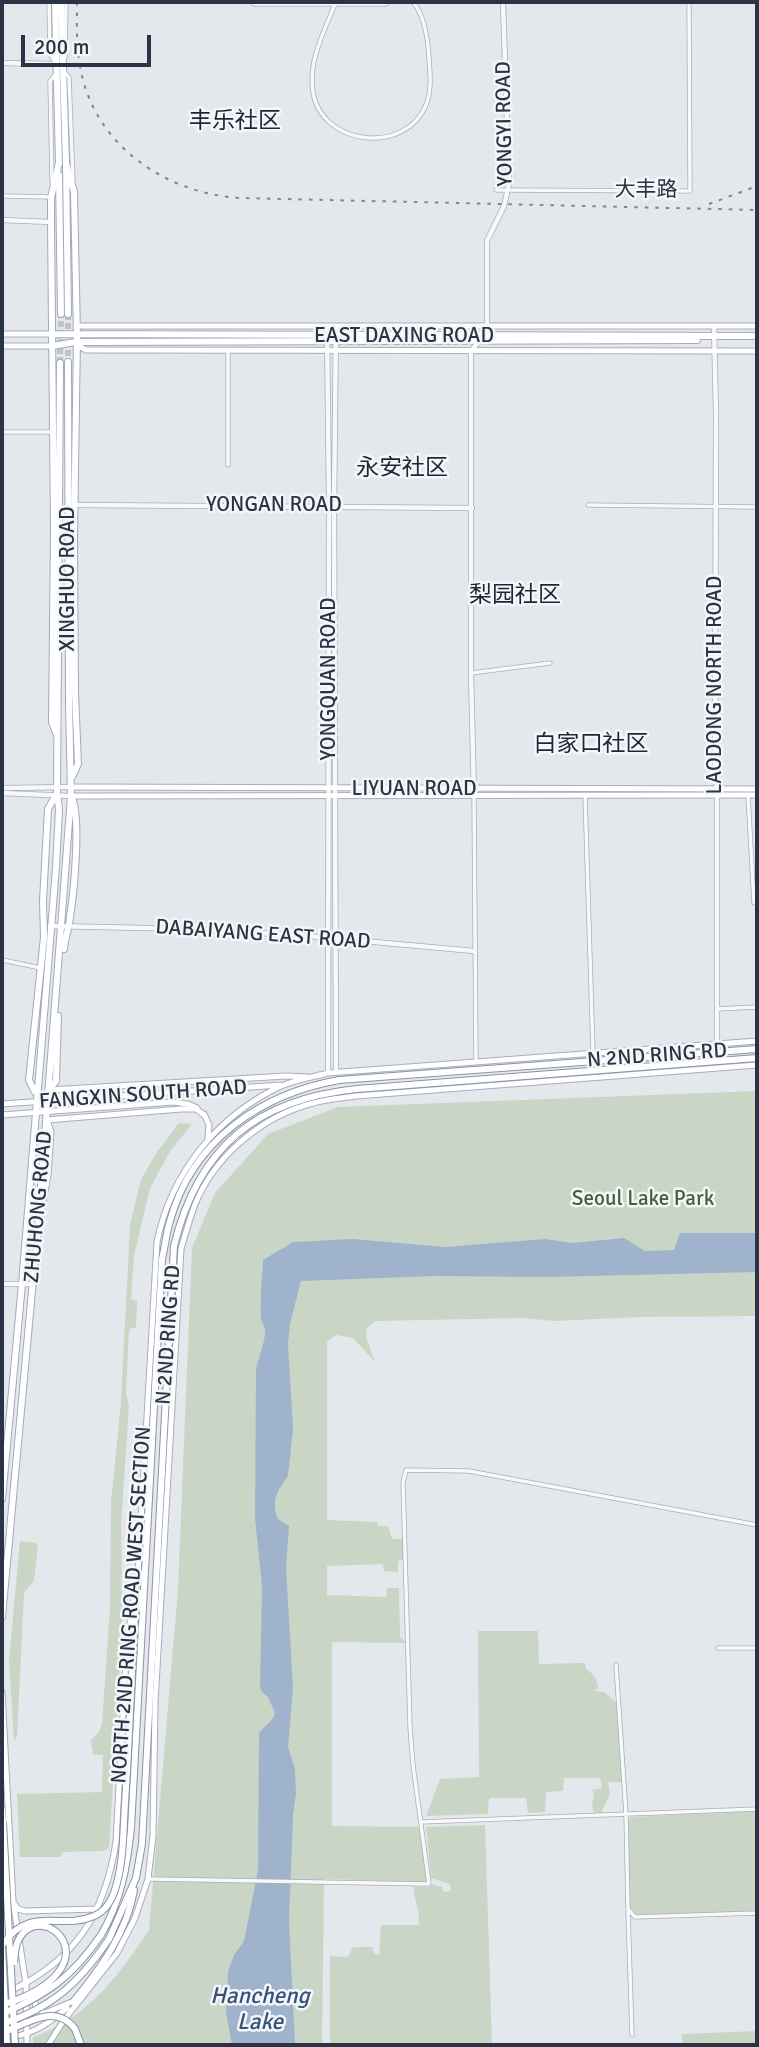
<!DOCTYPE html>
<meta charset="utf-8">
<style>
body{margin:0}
#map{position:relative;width:759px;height:2047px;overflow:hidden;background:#e4e7ec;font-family:Signika,sans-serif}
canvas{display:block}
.frame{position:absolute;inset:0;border:4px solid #2b3445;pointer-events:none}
.scale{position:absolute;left:21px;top:35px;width:130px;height:32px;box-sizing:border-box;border:4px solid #2b3445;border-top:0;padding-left:9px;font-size:21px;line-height:24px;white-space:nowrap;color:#2b3445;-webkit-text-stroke:5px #f4f6f9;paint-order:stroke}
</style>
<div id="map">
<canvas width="759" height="2047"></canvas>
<div class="frame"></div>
<div class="scale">200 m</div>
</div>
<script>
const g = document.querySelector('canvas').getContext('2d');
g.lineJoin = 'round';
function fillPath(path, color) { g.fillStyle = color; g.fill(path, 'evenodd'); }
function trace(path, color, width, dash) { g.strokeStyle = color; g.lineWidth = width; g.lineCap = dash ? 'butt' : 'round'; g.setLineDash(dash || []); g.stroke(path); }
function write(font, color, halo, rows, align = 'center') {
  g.font = font + ' Signika,"Noto Sans SC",sans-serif'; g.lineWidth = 5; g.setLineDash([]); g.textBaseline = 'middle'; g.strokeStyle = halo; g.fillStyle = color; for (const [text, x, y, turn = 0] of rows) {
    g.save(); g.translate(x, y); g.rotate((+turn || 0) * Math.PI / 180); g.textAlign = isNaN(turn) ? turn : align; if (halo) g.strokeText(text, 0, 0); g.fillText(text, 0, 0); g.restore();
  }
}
fillPath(new Path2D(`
 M 757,1091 L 757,1316 L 640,1317 L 555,1321 L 523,1318 L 375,1321 L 367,1328 L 366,1337 L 375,1362 L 353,1338 L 336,1335 L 327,1342 L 327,1520 L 377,1522 L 378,1526 L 388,1526 L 392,1539 L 406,1539 L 407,1559 L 398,1561 L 398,1572 L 384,1571 L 383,1564 L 327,1566 L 327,1595 L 386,1597 L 387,1588 L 399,1588 L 400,1637 L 407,1643 L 332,1642 L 332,1826 L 422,1827 L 429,1882 L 324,1879 L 322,2045 L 33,2045 L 33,2037 C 86,2019 119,1976 149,1930 L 178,1589 L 192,1248 L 215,1193 L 268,1134 L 338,1107 Z
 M 179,1123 L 192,1124 L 171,1150 L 150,1188 L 134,1256 L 131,1299 L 137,1301 L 136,1328 L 131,1328 L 129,1331 L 126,1393 L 129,1405 L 121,1524 L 122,1631 L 109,1848 L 102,1851 L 62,1852 L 61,1857 L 20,1857 L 17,1794 L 102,1792 L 103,1755 L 93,1754 L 91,1740 L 99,1732 L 102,1724 L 110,1608 L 111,1503 L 121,1403 L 130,1225 L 141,1179 L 157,1152 Z
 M 20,1541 L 36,1543 L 38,1547 L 34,1581 L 24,1592 L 17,1736 L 14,1741 L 9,1660 Z
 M 478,1631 L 538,1631 L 539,1664 L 585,1663 L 586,1669 C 595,1675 597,1679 598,1689 L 594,1691 L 604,1692 L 616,1702 L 621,1736 L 622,1782 L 608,1782 L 610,1794 L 601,1813 L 594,1814 L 592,1806 L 594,1793 L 592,1790 L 602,1788 L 600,1778 L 564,1778 L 563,1791 L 546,1792 L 545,1812 L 528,1813 L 526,1798 L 489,1798 L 488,1814 L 426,1816 L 440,1779 L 479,1777 Z
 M 757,1811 L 757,1912 L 630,1915 L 627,1822 L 631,1817 Z
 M 485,1825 L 492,2045 L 330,2045 L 330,1956 L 348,1957 L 353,1947 L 372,1947 L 374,1953 L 379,1955 L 381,1925 L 419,1925 C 420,1910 414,1901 414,1887 L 429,1887 L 432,1884 L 442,1887 L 444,1892 L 451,1891 L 450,1884 L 431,1878 L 426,1827 Z
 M 757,2031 L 757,2045 L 682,2045 L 682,2034 Z`), '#c9d6c5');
fillPath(new Path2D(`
 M 680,1233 L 757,1233 L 757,1272 L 547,1277 L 435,1276 L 301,1281 L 290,1324 L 288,1344 L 293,1428 L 288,1476 L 279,1489 L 275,1500 L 275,1511 L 278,1519 L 289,1526 L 286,1567 L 293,1688 L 288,1747 L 295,1769 L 296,1793 L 293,1815 L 289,1921 L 295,2045 L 232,2045 L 226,2012 L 228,1972 L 234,1955 L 244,1941 L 258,1870 L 259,1733 L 273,1718 L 275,1713 L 268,1697 L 262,1692 L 260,1687 L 262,1587 L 255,1518 L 256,1371 C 258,1357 264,1347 265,1333 C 266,1327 261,1322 261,1317 C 260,1299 262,1278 263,1260 L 293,1242 L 353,1239 L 445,1247 L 545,1239 L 572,1243 L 624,1238 L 645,1251 L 674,1250 Z`), '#9fb4cc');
trace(new Path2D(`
 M 68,314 L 68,362
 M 60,363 L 61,314`), '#bfc3cb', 6, [6, 3]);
const minor = new Path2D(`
 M 49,2 L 50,54 L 54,61
 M 254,4 L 386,4 L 386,2
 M 335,4 C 324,32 308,61 313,92 C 321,145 405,156 426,105 C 432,91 430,73 429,58 C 428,40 425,16 413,2
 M 65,58 L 66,2
 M 63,71 L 69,77 L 73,180
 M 52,182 L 50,81 L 56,74
 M 496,190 L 690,191 L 689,2
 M 2,196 L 51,197
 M 228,350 L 228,465
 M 2,432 L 52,432
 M 588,505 L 757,507
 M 471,673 L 550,663
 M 585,795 L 593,1053
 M 748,795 L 754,903
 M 474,796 L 476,1062
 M 2,960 L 41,968
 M 717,1009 L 757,1007
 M 718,1648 L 757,1648
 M 616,1665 L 626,1814 L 628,1909 L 635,1917 L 757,1913
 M 421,1822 L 757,1809
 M 149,1879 L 429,1884 L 413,1765 L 410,1727 L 403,1483 L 406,1470 L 469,1471 L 757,1525
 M 628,1911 L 632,2035`);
const tertiary = new Path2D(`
 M 2,63 L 56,64
 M 2,220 L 51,222
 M 327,326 L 329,505 L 328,1073
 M 714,326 L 716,415 L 715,768 L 717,789 L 717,1044
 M 487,336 L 487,241 L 504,206 L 509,184 L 503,2
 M 76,505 L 472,508
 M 2,788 L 70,787
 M 2,793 L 71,796
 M 474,796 L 471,673 L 471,351 L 480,340
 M 50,926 L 194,929 L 308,936 L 474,951
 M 336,1072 L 334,505 L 336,326
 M 2,1284 L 32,1284`);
const secondary = new Path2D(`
 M 76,326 L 757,326
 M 2,334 L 51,334
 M 77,345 L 86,350 L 95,350 L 757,351
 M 2,346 L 52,346
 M 70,787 L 757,789
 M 71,796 L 757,795
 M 49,1090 L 286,1076 L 308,1077
 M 2,1104 L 280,1085
 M 204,1114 L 209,1125 L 208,1138
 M 2,1115 L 173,1102 L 188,1104 L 197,1108
 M 39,1227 L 48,1175 L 51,1132 L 47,1120 L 181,1109 L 196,1109 L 204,1115
 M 2,1692 L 13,1901 L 26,1984 L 27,2045
 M 13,1902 L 18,1909 L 25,1911 L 98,1909
 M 10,1991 C 76,1960 105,1913 116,1842 L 127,1641 L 138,1574 L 157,1242 C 171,1173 217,1116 281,1086 C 296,1080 313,1077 328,1073 L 757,1041
 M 34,1995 L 36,2008 L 45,2013 L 74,2001
 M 2,2039 C 31,2035 44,2027 67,2008
 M 48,2045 L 64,2020 L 117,1953 L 135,1918 L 148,1879 L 153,1836 L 155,1703 L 181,1249 C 185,1235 189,1221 194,1207 C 213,1157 262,1116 313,1103 C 327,1099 342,1098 356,1096 L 757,1065`);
const primary = new Path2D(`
 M 55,2 L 59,164
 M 61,2 L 66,163 L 68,314
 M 66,163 L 74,192 L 77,336 L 74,538 L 75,692 L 78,764 L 72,777
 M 59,175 L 61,314
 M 51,334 L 757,336
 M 52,346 L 76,342 L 697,340
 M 56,733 L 52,722 L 54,531 L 51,222 L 51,198 L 59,162
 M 64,949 C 65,938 69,928 70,917 C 74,891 81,820 72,798
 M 49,1090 L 56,1081 L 58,1016
 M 35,1092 L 29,1080 L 44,937 L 43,901 L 48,809 L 56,795
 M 2,1499 L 22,1284 L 56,868 L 59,809 L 57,794 L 60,363
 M 2,1617 L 38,1226 L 71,796 L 69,702 L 68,362
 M 2,1810 L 3,1822`);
const trunk = new Path2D(`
 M 132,1670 L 135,1613 L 142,1593
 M 101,1935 C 121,1901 127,1867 131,1828 L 162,1259 C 165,1247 166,1234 170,1221 C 192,1141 260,1094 339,1080 L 757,1049
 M 109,1939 L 136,1878 L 142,1844 L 174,1246 C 198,1147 257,1099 357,1089 L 757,1058
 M 73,2002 C 100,1969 127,1933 134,1890
 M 75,2029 L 81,2045`);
trace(minor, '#a9aeb7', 5);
trace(tertiary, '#a9aeb7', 6);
trace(secondary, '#a9aeb7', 7);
trace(primary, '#a3abb8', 8);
trace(trunk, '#8b94a3', 8);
trace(minor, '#f7f8fa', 3.5);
trace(tertiary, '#f7f8fa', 4.5);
trace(secondary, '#fff', 5);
trace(primary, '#fff', 6);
trace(trunk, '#fff', 6);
trace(new Path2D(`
 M 77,2 C 77,23 76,45 80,66 C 93,145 166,194 241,198 L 757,210
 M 709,204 L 757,186`), '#7d8696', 2, [3.5, 7]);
const trunkBridge = new Path2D(`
 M 3,1822 L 15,2045
 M 2,1945 C 31,1904 59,1931 94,1916 C 104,1912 110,1903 114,1893 C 124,1864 123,1833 125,1803 C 128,1759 130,1714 132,1670
 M 2,1947 L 7,2045
 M 2,2005 C 122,1967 40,1894 18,1941 C 15,1947 15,1955 14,1962
 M 2,2014 C 48,1994 72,1977 101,1935
 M 2,2024 C 53,2007 79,1983 109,1939
 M 2,2033 C 26,2024 55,2002 75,2029`);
trace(trunkBridge, '#8b94a3', 8, []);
trace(trunkBridge, '#fff', 6);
write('21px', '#2b3445', '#f4f6f9', [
 ["YONGYI ROAD",505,124,-91],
 ["大丰路",646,190],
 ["EAST DAXING ROAD",404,336],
 ["YONGAN ROAD",274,505],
 ["XINGHUO ROAD",68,579,-90],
 ["YONGQUAN ROAD",329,679,-90],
 ["LAODONG NORTH ROAD",715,685,-90],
 ["LIYUAN ROAD",414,789],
 ["DABAIYANG EAST ROAD",263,935,4],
 ["N 2ND RING RD",657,1056,-4],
 ["FANGXIN SOUTH ROAD",143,1095,-4],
 ["ZHUHONG ROAD",39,1207,-85],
 ["N 2ND RING RD",169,1335,-86],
 ["NORTH 2ND RING ROAD WEST SECTION",132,1605,-86]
]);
write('21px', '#3f6138', '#f4f6f9', [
 ["Seoul Lake Park",643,1199]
]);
write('23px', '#1d2536', '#f4f6f9', [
 ["丰乐社区",235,122],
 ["永安社区",402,469],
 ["梨园社区",515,596],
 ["白家口社区",591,745]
]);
write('italic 23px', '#34527a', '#f4f6f9', [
 ["Hancheng",260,1997],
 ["Lake",260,2023]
]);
</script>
